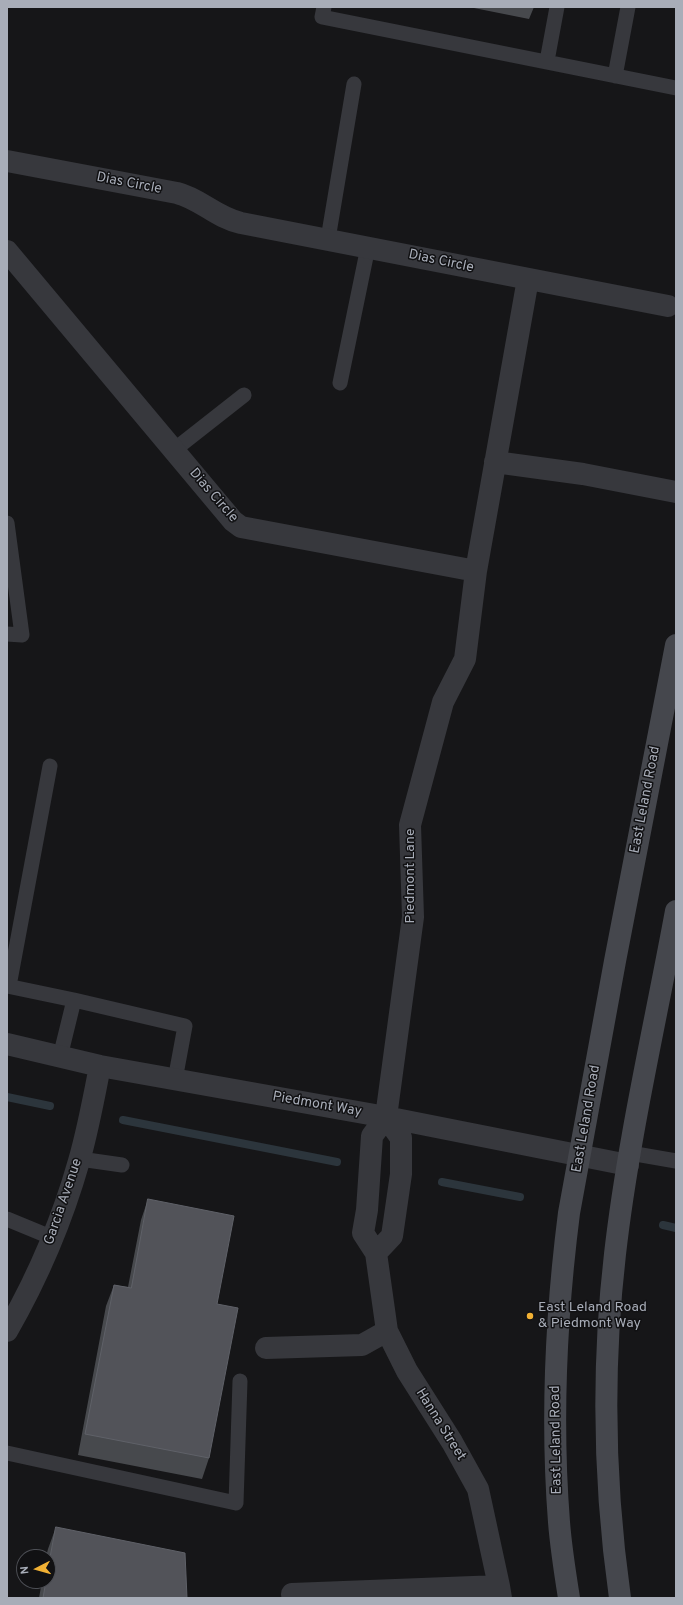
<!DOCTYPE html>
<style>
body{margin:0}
#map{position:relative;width:683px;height:1605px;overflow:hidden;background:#161618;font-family:Overpass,sans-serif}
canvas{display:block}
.frame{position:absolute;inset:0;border:8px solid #a8adb8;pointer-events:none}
.north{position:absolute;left:16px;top:1549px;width:40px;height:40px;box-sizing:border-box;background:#111113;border:1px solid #4d4f55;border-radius:50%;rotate:264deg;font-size:11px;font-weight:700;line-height:16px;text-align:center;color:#a8adb8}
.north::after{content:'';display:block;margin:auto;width:14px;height:18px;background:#f2b134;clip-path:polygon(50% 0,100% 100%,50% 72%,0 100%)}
</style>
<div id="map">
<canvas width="683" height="1605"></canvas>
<div class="frame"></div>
<div class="north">N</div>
</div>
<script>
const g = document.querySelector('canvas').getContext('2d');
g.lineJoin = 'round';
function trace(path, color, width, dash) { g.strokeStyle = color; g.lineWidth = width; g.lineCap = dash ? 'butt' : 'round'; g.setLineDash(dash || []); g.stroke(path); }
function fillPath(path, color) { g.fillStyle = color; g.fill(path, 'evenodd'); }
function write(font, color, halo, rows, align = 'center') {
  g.font = font + ' Overpass,sans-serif'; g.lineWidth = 3; g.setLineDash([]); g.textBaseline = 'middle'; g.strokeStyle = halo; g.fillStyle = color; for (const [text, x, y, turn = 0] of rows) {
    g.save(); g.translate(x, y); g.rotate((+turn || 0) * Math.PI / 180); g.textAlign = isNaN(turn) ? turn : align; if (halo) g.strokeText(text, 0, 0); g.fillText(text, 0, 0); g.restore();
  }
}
trace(new Path2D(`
 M 7,1097 L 50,1106
 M 123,1120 L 337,1162
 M 442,1182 L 520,1197
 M 663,1225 L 676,1228`), '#2c353c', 8);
trace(new Path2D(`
 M 324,7 L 322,17 L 676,88
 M 547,61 L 557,7
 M 615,76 L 628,7
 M 328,239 L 354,84
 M 340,383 L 368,247
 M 174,450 L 244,395
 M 7,523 L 22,635 L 7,634
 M 7,986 L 74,1000 L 60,1057
 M 9,986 L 50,766
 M 74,1000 L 185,1026 L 175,1080
 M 630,1153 L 676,1161
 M 80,1159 L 122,1165
 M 7,1219 L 53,1238
 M 7,1453 L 236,1503 L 240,1381`), '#37383d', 15);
trace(new Path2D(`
 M 7,161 L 177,193 C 201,199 215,217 241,223 L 668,306
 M 7,251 L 233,521 L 241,527 L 476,571
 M 495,462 L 583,474 L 676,492
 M 7,1044 L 100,1066 L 386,1117 L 628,1165
 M 376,1253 L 392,1236 L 401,1174 L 401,1138 L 386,1117
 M 7,1331 C 38,1277 62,1221 79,1161 C 88,1130 94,1097 100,1066
 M 266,1348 L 362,1345 L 387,1331
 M 292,1594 L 499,1586
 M 501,1598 L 499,1586 L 478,1489 L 452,1442 L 407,1371 L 387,1331 L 376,1253 L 363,1233 L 367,1210 L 372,1136 L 386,1117 L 413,917 L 410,825 L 443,702 L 465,659 L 476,571 L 528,279`), '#37383d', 22);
trace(new Path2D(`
 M 569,1598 C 565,1573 561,1548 559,1522 C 551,1419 556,1315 569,1213 L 615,961 L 676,645
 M 620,1598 C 604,1485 602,1367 615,1254 C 628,1140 655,1025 676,911`), '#45474d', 22);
fillPath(new Path2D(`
 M 469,7 L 534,7 L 529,19 Z
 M 148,1199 L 217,1304 L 209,1458 L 202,1479 L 78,1455 L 106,1306 L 114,1285 L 128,1287 L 141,1220 Z
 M 56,1527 L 187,1598 L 39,1598 L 42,1581 L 48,1581 L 48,1557 L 46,1557 L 48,1549 Z`), '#47494d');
const building = new Path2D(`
 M 148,1199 L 234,1216 L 217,1304 L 238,1308 L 209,1458 L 85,1434 L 114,1285 L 131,1288 Z
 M 56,1527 L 185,1553 L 187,1598 L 43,1598 L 46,1581 L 48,1581 L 48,1569 Z`);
fillPath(building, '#525359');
trace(building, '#5f6168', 1);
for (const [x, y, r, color] of [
 [530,1316,4,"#f2b134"]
]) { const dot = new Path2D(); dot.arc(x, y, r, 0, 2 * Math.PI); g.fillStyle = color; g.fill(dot); trace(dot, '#111113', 1.5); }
write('14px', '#a8adb8', '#111113', [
 ["Dias Circle",129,184,11],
 ["Dias Circle",441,262,12],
 ["Dias Circle",213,496,49],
 ["East Leland Road",646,800,-79],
 ["Piedmont Lane",411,876,-90],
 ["Piedmont Way",317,1105,10],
 ["East Leland Road",587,1119,-80],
 ["Garcia Avenue",64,1202,-71],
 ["Hanna Street",440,1425,58],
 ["East Leland Road",557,1440,-91]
]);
write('14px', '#a8adb8', '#111113', [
 ["East Leland Road",538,1308],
 ["& Piedmont Way",538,1324]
], 'left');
</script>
